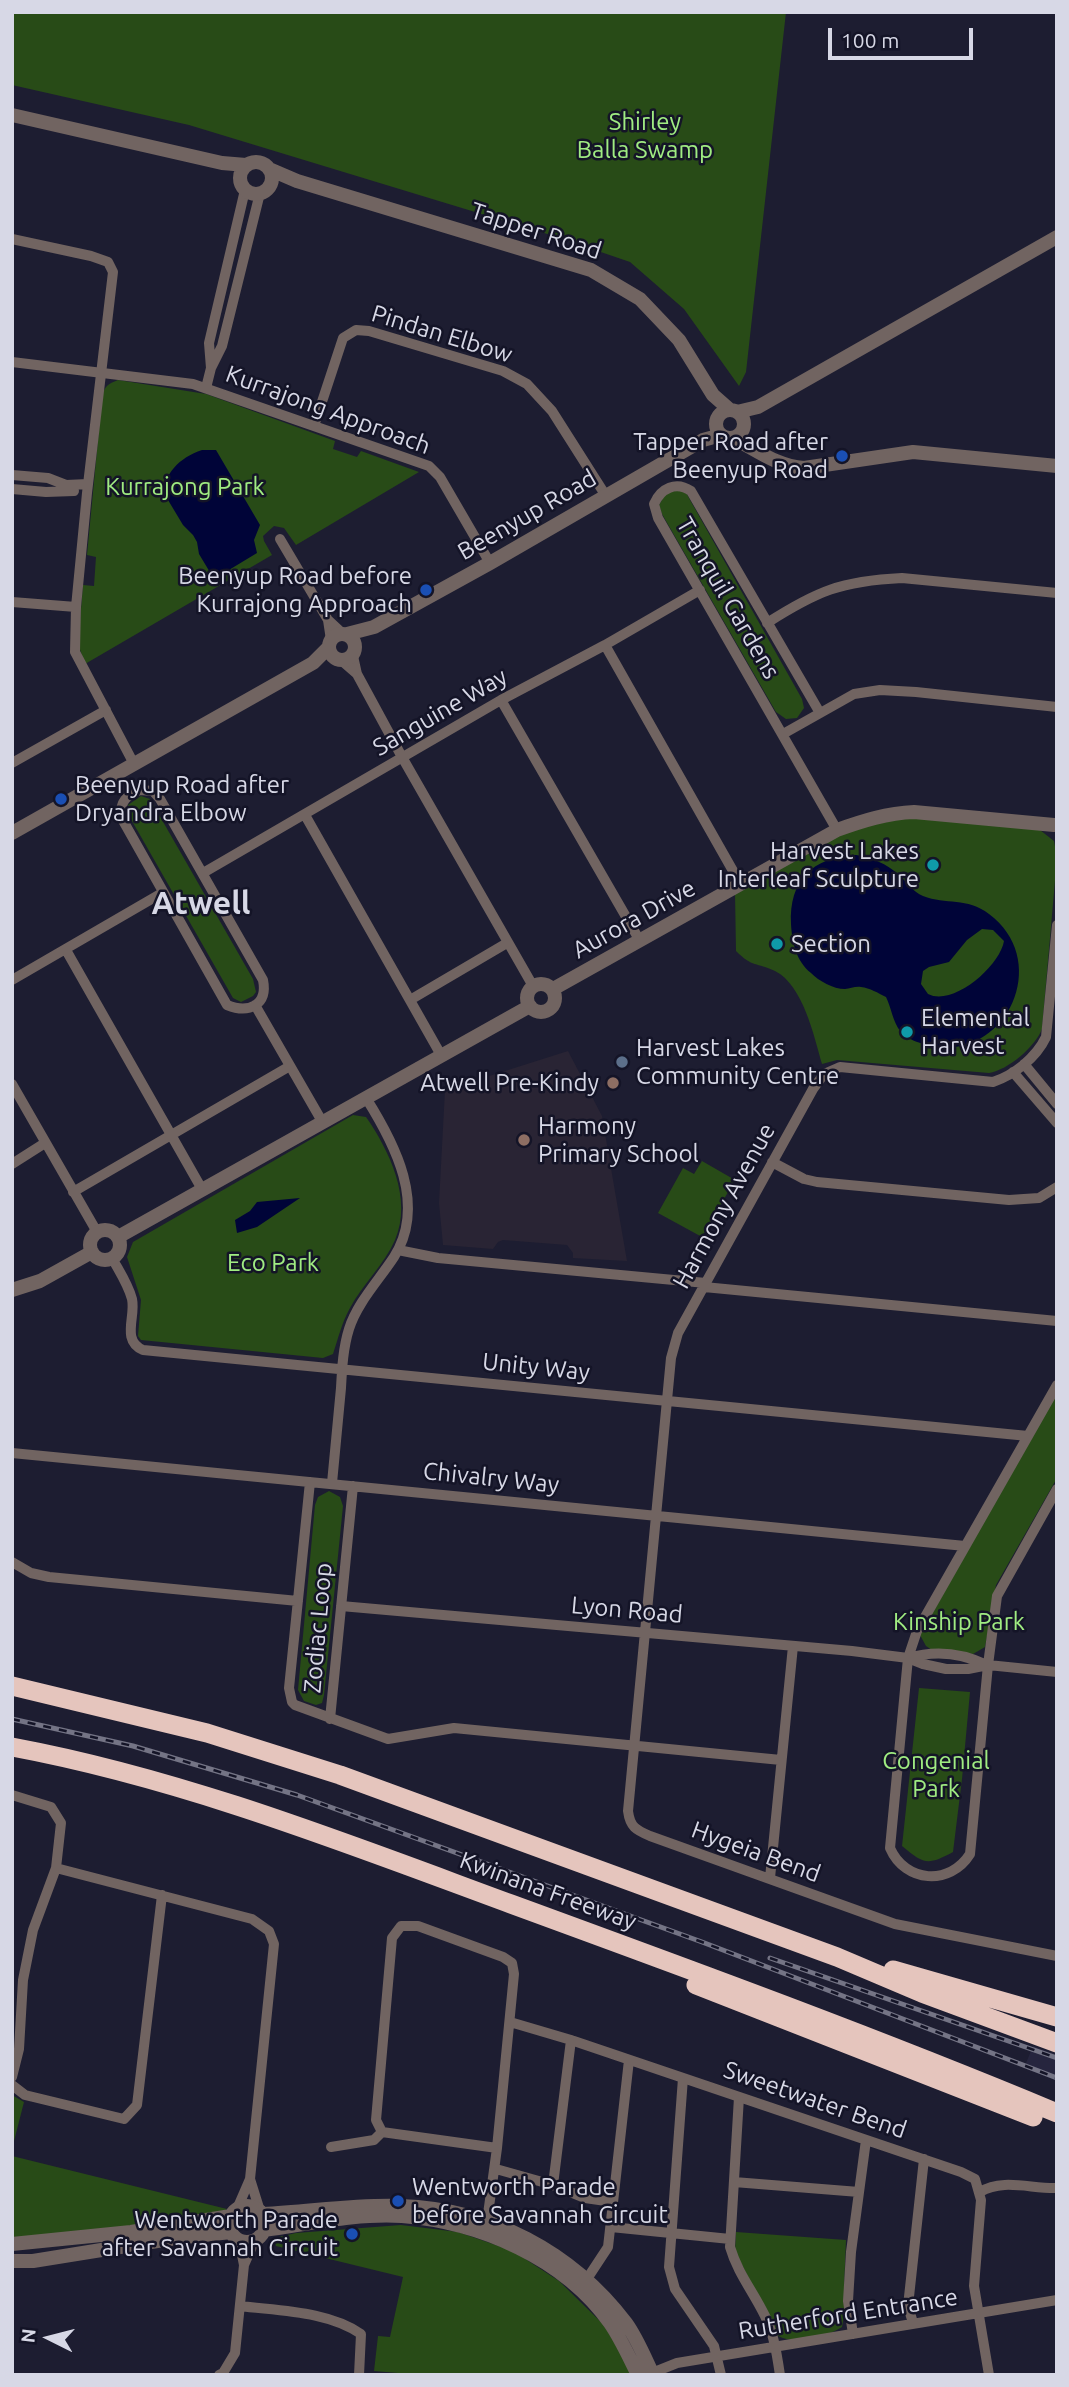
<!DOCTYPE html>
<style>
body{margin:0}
#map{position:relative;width:1069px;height:2387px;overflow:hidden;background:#1d1d31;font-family:Ubuntu,sans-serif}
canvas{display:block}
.frame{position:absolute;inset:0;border:14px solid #d7d8e6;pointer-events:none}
.north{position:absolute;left:14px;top:2303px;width:70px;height:70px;-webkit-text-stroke:5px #141427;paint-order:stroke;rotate:276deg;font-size:19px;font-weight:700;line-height:28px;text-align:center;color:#d7d8e6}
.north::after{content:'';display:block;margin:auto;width:24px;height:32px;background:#d7d8e6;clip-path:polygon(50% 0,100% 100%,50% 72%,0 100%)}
.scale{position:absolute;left:828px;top:28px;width:145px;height:32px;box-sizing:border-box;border:4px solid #d7d8e6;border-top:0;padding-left:9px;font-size:21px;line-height:24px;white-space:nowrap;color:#d7d8e6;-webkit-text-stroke:5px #141427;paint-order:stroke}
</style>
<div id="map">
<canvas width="1069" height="2387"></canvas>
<div class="frame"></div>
<div class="north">N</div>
<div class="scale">100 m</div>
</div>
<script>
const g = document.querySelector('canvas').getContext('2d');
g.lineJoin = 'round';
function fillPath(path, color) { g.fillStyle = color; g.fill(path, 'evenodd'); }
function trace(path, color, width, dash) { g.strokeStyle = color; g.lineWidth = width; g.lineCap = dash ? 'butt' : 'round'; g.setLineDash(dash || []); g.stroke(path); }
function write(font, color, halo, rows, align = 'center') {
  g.font = font + ' Ubuntu,sans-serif'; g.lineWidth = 5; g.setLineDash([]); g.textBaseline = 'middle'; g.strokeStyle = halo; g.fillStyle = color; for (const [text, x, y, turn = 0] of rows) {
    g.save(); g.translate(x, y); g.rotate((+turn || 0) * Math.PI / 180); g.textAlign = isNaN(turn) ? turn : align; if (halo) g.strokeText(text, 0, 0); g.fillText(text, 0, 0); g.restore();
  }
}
fillPath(new Path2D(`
 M 1033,2046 L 1057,2055 L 1057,2081 L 1024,2068 Z`), '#26253e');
fillPath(new Path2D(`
 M 568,1051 L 602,1116 L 627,1261 L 573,1258 L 573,1253 L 567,1245 L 503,1240 L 498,1242 L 493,1249 L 443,1245 L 439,1203 L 445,1090 Z`), '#292434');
fillPath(new Path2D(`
 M 12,12 L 786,12 L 746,372 L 739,386 L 684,309 L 630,262 L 554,236 L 189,125 L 12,85 Z
 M 118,380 L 206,394 L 335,441 L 333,449 L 357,457 L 361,451 L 419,472 L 296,545 L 284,528 L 274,526 L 263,536 L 264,541 L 272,555 L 85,664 L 78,644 L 83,585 L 94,586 L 96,557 L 87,555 L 102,398 C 104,386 108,384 118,380 Z
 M 679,490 L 687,494 L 690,500 L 802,699 L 804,708 L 797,718 L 786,719 L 776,712 L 662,514 L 659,505 L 666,493 Z
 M 141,796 L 150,799 L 253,979 L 256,992 L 253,996 L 241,1002 L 233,998 L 128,814 L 128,805 Z
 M 902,815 L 1040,830 L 1054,841 L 1057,858 L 1042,1029 C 1035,1047 1008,1070 989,1073 L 837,1060 L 822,1064 C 814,1036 803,985 775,971 C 756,962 753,968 736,951 L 735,893 L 840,834 Z
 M 353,1115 L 366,1117 C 389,1150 413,1199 395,1240 C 384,1265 362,1285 350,1308 C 342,1322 338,1339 333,1354 L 323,1358 L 141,1340 L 138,1336 L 141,1300 L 127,1257 L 133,1242 Z
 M 702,1161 L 735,1180 L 702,1237 L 658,1213 L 683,1168 L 694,1174 Z
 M 1057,1392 L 1057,1478 L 996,1585 L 985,1647 L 973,1654 L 932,1650 L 926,1646 L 920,1635 Z
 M 329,1491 L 340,1497 L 343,1506 L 324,1695 L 322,1703 L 316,1705 L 304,1701 L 298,1690 L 315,1505 L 318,1497 Z
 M 919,1688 L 970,1692 L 962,1779 L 953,1852 C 927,1866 924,1864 902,1846 Z
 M 12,2095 L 24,2102 L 12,2149 Z
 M 12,2156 L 227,2209 L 219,2214 L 12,2241 Z
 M 401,2225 L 458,2232 L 513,2251 L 559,2281 L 604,2325 L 633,2375 L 422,2375 L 374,2371 L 378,2336 L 390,2337 L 403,2277 L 276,2246 L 274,2238 L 296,2233 Z
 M 736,2232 L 846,2240 L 844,2288 L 845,2310 L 842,2327 C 827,2337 794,2345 778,2336 L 735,2251 Z`), '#284b17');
fillPath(new Path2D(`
 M 202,450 L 216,450 L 260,525 L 254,540 L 257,553 L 214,579 L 199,554 L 197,542 L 193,535 L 183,525 L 168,500 L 162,498 C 164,473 179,458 202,450 Z
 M 856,855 C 871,857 887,864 899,875 C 907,882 913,892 923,896 C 946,905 967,897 989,914 C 1055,963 1003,1068 923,1044 C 914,1041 906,1038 900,1031 C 893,1022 891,1007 886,997 C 878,993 870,988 861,987 C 855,986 850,989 845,989 C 833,989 819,981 811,973 C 796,961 792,942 791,924 C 789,881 812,857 856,855 ZM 982,929 L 993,930 L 1004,941 C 1000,966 953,1007 928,994 L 921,984 L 923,971 L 929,967 L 949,962 L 967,940 Z
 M 300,1198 L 257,1227 L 237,1233 L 235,1220 L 250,1211 L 257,1202 Z`), '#000438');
trace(new Path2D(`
 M 12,239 L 91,256 L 108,262 L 113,272 L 87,493 L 76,607 L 75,652 L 134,764
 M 12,362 L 193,384 L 429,466 L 440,477 L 490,563
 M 211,368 L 209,343 L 245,190
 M 206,388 L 211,368 L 222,346 L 260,193
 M 314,426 L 343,338 L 356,330 L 369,331 L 503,371 L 527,384 L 552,411 L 606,496
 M 12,475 L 48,478 L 66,485 L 88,484
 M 12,489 L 46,492 L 74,491
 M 280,539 L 328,620 L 343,634
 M 12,602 L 76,607
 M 328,620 L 331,640
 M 767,623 C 817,591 841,581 902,578 L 1057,593
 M 605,645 L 741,885
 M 353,656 L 357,674 L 402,757 L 533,986
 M 342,661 L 357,674
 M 501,700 L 640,941
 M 820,713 L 691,491 C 676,481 661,488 654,504 L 658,518 L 837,830
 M 783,734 L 854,694 L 880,690 L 916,692 L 1057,707
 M 12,763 L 106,710
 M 140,790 L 153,791 L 160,799 L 263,980 C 268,1005 249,1014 227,1005 L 121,817 C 120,801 126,796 140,790 Z
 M 305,815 L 441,1055
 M 203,873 L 501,700 L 605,645 L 700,590
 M 1057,925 L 1046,1037 C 1036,1058 1014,1075 993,1082 L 840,1067 L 824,1074 L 813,1089 L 678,1333 L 671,1358 L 628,1811 C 630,1827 636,1830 650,1836 L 895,1924 L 1057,1956
 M 66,950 L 203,1191
 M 12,980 L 162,893
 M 410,1000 L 507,943
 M 255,1005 L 323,1123
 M 1024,1064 L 1057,1104
 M 1013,1072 L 1057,1123
 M 12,1084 L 97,1232
 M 772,1162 L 804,1179 L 817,1182 L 1009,1200 L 1039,1198 L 1057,1187
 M 12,1164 L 45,1143
 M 73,1192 L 290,1066
 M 398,1250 L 438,1258 L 706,1283
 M 112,1258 C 119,1271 128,1284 132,1299 C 136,1317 121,1340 143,1350 L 1028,1436
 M 704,1287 L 1057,1321
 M 1057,1385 L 917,1631 L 908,1658 L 890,1848 C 905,1883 950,1886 970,1854 L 988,1665 L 997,1596 L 1057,1489
 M 12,1453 L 965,1546
 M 310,1482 L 289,1688 L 292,1702 L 295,1705 L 388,1739 L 454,1728 L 781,1760
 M 332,1483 C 335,1451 338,1419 341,1388 C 342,1369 343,1348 349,1329 C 357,1303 379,1280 394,1257 C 427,1205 395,1144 366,1098
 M 12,1562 L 31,1573 L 49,1577 L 298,1601
 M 341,1606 L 852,1651 L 908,1658 L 923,1664 L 946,1669 L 968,1669 L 988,1665 L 1057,1672
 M 908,1658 C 935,1650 962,1653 987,1665
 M 330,1719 L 353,1486
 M 12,1795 L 51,1807 L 61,1823 L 56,1868 L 33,1930 L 23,1980 L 19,2049 L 12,2077
 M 56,1868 L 252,1919 L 269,1931 L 274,1944 L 250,2179 L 237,2209
 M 770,1878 L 793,1646
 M 510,2022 L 571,2040 L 961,2172 L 975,2179 L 981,2200 L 974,2286 L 989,2375
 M 683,2078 L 669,2267 L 675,2289 L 714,2346 L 721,2375
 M 12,2085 L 25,2095 L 124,2119 L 137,2105 L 162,1895
 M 739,2097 L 730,2247 C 738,2274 753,2291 765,2316 C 774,2334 777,2355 780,2375
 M 382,2132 L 376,2120 L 392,1938 L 401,1926 L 418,1926 L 503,1957 L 512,1963 L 514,1974 L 497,2148
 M 331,2147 L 374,2140 L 382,2132 L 497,2148 L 486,2229
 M 496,2169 L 553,2185 L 585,2198 L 613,2202
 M 250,2179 L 260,2211
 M 734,2182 L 859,2192
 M 553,2185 L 571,2040
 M 980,2192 C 1003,2178 1031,2189 1057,2188
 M 611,2227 L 730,2239
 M 239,2240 L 244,2265
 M 583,2285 L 608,2247 L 629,2060
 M 240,2306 C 279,2311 328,2311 361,2334 L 359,2375
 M 913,2323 L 908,2306 L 924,2159
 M 853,2334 L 848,2301 L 851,2252 L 866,2140
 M 219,2375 L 223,2373 L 235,2353 L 244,2265 L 255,2240
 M 647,2375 L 677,2363 L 1057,2300`), '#716461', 10);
trace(new Path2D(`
 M 12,115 L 222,163 L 246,165
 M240 178a16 16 0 1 1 32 0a16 16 0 1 1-32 0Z
 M 269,169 L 297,181 L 591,270 L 640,299 L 679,340 L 713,395 L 730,410
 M716 424a14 14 0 1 1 28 0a14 14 0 1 1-28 0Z
 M 737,412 L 758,407 L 1057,237
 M 733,438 C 757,450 776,466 804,468 L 913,452 L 1057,466
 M329 647a13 13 0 1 1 26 0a13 13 0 1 1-26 0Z
 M 347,634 L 374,627 L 490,563 L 703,440 L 721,435
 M 12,833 L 313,663 L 329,647
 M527 998a14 14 0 1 1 28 0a14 14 0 1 1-28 0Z
 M 553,989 L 837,830 C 862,821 887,813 914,812 L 1054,825
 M90 1245a15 15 0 1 1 30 0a15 15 0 1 1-30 0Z
 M 118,1237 L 530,1006
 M 12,1290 L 40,1281 L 92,1252
 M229 2224a18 18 0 1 1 36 0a18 18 0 1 1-36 0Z
 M 263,2214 C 309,2212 356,2204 401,2206 C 491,2209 572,2252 626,2323 C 637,2338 645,2358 653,2375
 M 264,2230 C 309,2224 357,2213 402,2216 C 480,2222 564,2258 610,2323 C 621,2339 629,2357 638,2375
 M 12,2244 L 131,2232 L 231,2216
 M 12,2261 L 33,2261 L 176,2238 L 231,2232`), '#716461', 14);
trace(new Path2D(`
 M 12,1686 L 207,1733 L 340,1775 L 837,1957 L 922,1993 L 1057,2043
 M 12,1747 C 184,1779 348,1844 511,1904 C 694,1971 877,2038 1057,2113
 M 893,1970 L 1057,2017
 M 696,1985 L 1033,2117`), '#e5c5bd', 19);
const rail = new Path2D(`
 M 12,1719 L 133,1746 L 297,1795 L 702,1942 L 1057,2078
 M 770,1958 L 1057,2058`);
trace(rail, '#747485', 5);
trace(rail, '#141427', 2.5, [8]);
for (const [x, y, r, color] of [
 [842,456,7,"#1a4fb4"],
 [426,590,7,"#1a4fb4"],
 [61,799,7,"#1a4fb4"],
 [933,865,7,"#0f9aa8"],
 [777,944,7,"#0f9aa8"],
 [907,1032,7,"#0f9aa8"],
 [622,1062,7,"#5c6f8a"],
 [613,1083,7,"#8d6e63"],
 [524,1140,7,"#8d6e63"],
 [398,2201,7,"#1a4fb4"],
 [352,2234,7,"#1a4fb4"]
]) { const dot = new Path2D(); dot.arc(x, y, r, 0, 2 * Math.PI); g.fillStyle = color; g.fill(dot); trace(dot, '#141427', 2.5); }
write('24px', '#a0ec82', '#141427', [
 ["Shirley",645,122],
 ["Balla Swamp",645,150],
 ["Kurrajong Park",185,487],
 ["Eco Park",273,1263],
 ["Kinship Park",959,1622],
 ["Congenial",936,1761],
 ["Park",936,1789]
]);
write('24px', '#d7d8e6', '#141427', [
 ["Tapper Road",536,231,18],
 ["Pindan Elbow",442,334,17],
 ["Kurrajong Approach",328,410,20],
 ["Beenyup Road",527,515,-30],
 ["Tranquil Gardens",728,598,60],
 ["Sanguine Way",440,712,-30],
 ["Aurora Drive",634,919,-29],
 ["Harmony Avenue",724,1206,-61],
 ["Unity Way",536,1367,6],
 ["Chivalry Way",491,1478,6],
 ["Lyon Road",627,1610,5],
 ["Zodiac Loop",318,1628,-85],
 ["Hygeia Bend",756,1852,20],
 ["Kwinana Freeway",548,1891,20],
 ["Sweetwater Bend",815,2100,19],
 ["Rutherford Entrance",848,2314,-9]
]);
write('24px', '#d7d8e6', '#141427', [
 ["Tapper Road after",828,442,"right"],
 ["Beenyup Road",828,470,"right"],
 ["Beenyup Road before",412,576,"right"],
 ["Kurrajong Approach",412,604,"right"],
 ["Beenyup Road after",75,785],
 ["Dryandra Elbow",75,813],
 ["Harvest Lakes",919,851,"right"],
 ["Interleaf Sculpture",919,879,"right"],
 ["Section",791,944],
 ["Elemental",921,1018],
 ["Harvest",921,1046],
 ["Harvest Lakes",636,1048],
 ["Community Centre",636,1076],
 ["Atwell Pre-Kindy",599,1083,"right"],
 ["Harmony",538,1126],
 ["Primary School",538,1154],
 ["Wentworth Parade",412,2187],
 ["before Savannah Circuit",412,2215],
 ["Wentworth Parade",338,2220,"right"],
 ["after Savannah Circuit",338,2248,"right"]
], 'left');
write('bold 32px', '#d7d8e6', '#141427', [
 ["Atwell",201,903]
]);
</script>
